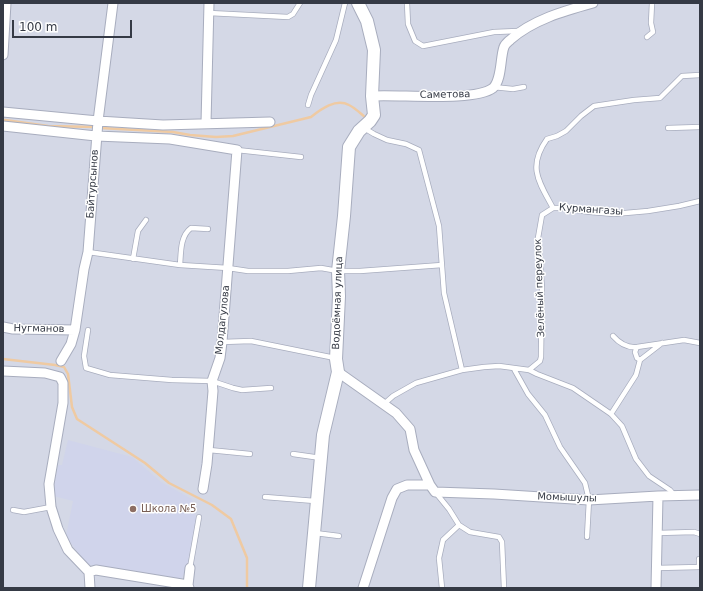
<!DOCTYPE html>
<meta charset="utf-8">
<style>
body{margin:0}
#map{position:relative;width:703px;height:591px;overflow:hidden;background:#e6e8f2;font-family:"DejaVu Sans",sans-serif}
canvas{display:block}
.frame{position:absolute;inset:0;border:4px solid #353a45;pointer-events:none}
.scale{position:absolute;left:12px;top:20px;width:120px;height:18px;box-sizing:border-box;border:2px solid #353a45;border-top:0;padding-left:5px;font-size:12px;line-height:14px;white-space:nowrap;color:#353a45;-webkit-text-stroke:3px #fff;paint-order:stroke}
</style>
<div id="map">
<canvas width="703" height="591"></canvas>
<div class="frame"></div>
<div class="scale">100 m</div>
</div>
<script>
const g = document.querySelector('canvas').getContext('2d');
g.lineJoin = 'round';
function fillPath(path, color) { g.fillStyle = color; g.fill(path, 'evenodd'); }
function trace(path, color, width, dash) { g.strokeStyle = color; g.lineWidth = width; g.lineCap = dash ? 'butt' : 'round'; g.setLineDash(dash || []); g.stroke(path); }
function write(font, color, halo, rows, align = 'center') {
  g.font = font + ' "DejaVu Sans",sans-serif'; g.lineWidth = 3; g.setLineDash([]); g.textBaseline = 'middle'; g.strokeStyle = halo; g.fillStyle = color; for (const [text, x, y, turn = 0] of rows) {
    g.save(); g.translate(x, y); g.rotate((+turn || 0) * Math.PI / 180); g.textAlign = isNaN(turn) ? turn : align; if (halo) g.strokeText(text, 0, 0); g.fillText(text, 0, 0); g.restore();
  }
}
fillPath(new Path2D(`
 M 3,3 L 700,3 L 700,588 L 3,588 Z`), '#d4d8e6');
fillPath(new Path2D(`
 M 68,440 L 132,457 L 161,482 L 192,499 L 196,518 L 187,567 L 180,582 L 86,564 L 66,536 L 73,501 L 53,496 L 58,465 L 62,465 Z`), '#d0d4eb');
trace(new Path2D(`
 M 5,120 L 48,126 L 94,127
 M 101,128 L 173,132 L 190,135 L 216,137 L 233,136 L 311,117 C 321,109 336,98 349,105 C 355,108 360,113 365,117
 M 3,359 L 55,365 L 64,367 L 68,374 L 72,407 L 77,419 L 145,463 L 169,483 L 212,505 L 231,519 L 247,558 L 247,588`), '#efcaa2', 2.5);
const service = new Path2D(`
 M 407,3 L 408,24 L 415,41 L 423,46 L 494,32 L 518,31
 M 209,13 L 288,17 L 293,14 L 300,3
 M 647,37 L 653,32 L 651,23 L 652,3
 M 493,87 L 513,89 L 524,87
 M 308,105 L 311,95 L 336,40 L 345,3
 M 364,128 L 374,134 L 387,140 L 406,144 L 419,150 L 439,226 L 444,293 L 462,370
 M 668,128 L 700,127
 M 237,150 L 301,157
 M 553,208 C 539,182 527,167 547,139 L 557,136 L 566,131 L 581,116 L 594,106 L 634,100 L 660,98 L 682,76 L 700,75
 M 88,252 L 180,265 L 228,268 L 248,271 L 288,271 L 321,268 L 338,271 L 360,271 L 442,265
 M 133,259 L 138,231 L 146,220
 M 180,265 C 181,253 180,236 191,228 L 208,229
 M 88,330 L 84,356 L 86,368 L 110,375 L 172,380 L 212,381 L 233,388 L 242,390 L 271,388
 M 613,336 C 620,344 627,348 637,347
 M 222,342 L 251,341 L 335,358
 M 640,360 L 637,358 L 635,352 L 637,347 L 684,340 L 700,343
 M 514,369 L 528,394 L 545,415 L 560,447 L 585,483 L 589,500 L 587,537
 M 529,370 L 540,361 L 541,357 L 542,288 L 538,238 L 542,215 L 553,208 L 562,208 L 590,212 L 614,214 L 648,211 L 679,206 L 700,201
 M 384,404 L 393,396 L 416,383 L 462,370 L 484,367 L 499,366 L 529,370 L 537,374 L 573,388 L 611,414 L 622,426 L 636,459 L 649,476 L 670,490 L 674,495
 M 611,414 L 636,375 L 640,360 L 662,343
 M 209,450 L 250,454
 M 293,454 L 321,458
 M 436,493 L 449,509 L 459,525 L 470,532 L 499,537 L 502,542 L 504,588
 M 265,497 L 315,501
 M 13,510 L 24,512 L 51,507
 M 315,533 L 339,536
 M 658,533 L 694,532 L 700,534
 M 699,559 L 699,567
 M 190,568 L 199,517
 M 657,568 L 700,567
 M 442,588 L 439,558 L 443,540 L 459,525`);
const minor = new Path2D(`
 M 3,55 L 6,3
 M 372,96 C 398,94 475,102 493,88 C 502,80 500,58 504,47 C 505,44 508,42 510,40 C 532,20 564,11 593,3
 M 3,112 L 98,121 L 163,125 L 270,122
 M 206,123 L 209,3
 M 3,126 L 96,136 L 170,139 L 237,150 L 222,342 L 220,358 L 212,381 L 213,391 L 207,464 L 203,489
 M 3,327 L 13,329 L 75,330
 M 61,361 L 71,344 L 75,330 L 84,269 L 88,252 L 98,121 L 113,3
 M 3,371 L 45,373 L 60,377 L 63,383 L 63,403 L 49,484 L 51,507 L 58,529 L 68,550 L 89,572 L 90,588
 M 338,372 L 396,413 L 410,429 L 414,450 L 430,485 L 435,492 L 494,494 L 589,500 L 658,496 L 700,495
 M 89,572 L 96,570 L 188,585
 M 189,588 L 188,585 L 190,568
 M 363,588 L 392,498 L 397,489 L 407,485 L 430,485
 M 656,588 L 658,496`);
const tertiary = new Path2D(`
 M 309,588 L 323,435 L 338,372 L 336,359 L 339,296 L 338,271 L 344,216 L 349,147 L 359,131 L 370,121 L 374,115 L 372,96 L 374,50 L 367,21 L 358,3`);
trace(service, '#a8adbe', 6);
trace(minor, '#a8adbe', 11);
trace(tertiary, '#a8adbe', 14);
trace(service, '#fff', 4.5);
trace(minor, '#fff', 9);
trace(tertiary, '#fff', 12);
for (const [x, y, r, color] of [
 [133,509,4,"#8d6e63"]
]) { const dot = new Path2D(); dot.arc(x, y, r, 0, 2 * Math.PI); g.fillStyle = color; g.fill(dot); trace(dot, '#fff', 1.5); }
write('10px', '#353a45', '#fff', [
 ["Саметова",445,95,-1],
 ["Байтурсынов",93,184,-86],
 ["Курмангазы",591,210,4],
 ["Зелёный переулок",540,288,-92],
 ["Водоёмная улица",338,303,-88],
 ["Молдагулова",223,320,-84],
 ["Нугманов",39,329,1],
 ["Момышулы",567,498,2]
]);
write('10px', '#785e54', '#fff', [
 ["Школа №5",141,509]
], 'left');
</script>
